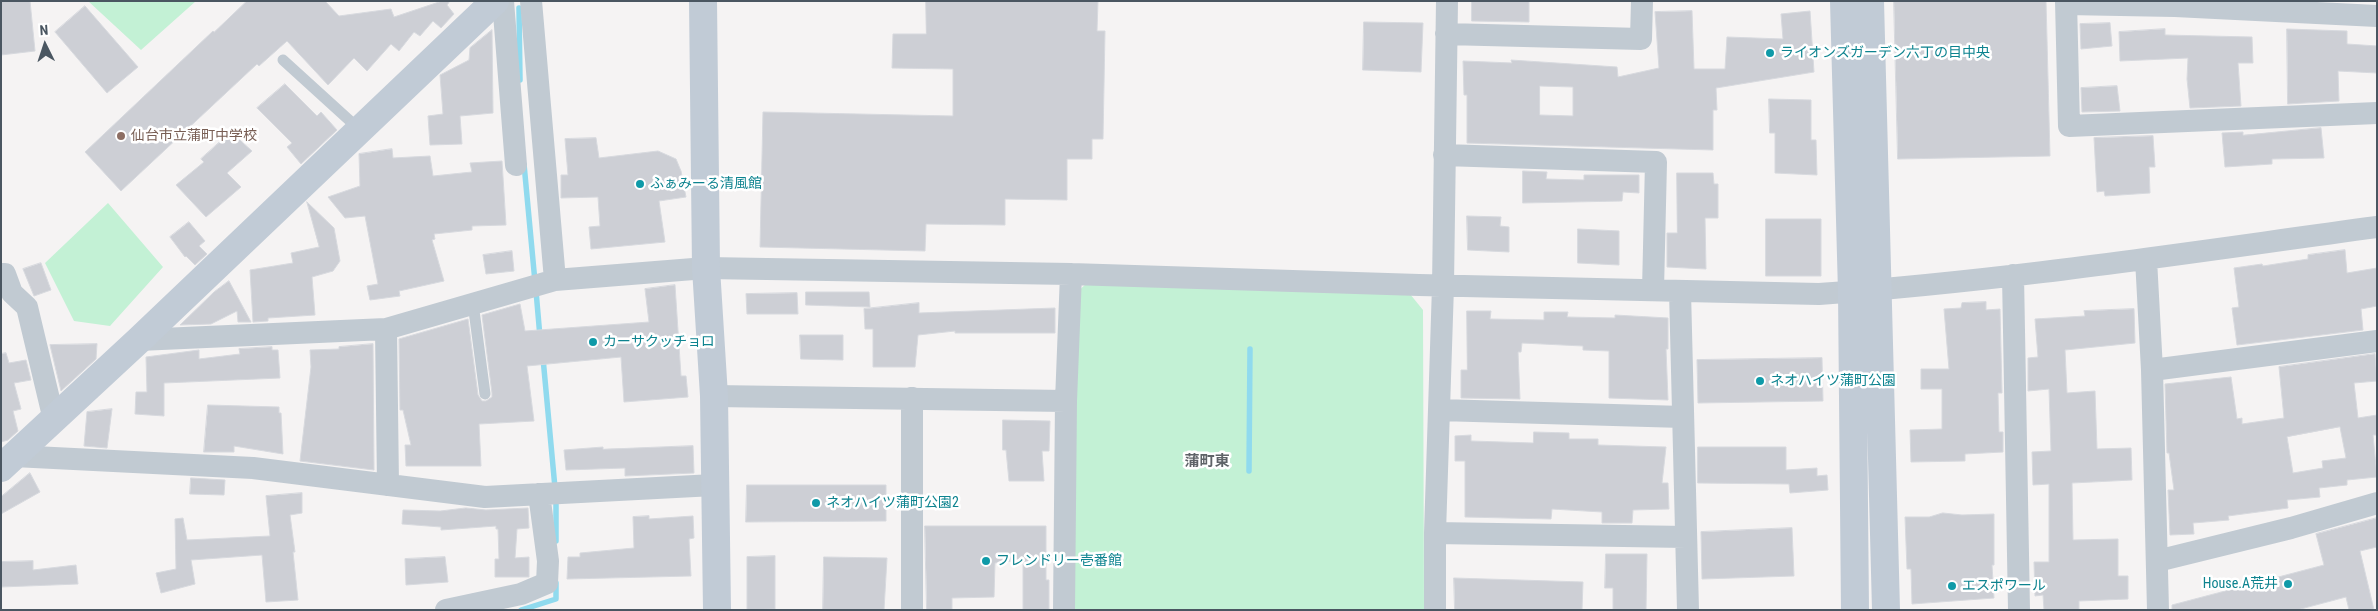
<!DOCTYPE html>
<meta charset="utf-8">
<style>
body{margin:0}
#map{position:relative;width:2378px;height:611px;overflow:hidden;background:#f5f3f3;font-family:"Roboto Condensed",sans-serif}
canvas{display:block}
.frame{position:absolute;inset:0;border:2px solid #4a5661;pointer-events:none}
.north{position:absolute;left:20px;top:20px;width:50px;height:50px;-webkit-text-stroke:4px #fff;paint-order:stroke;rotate:356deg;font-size:14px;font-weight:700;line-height:20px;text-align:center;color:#4a5661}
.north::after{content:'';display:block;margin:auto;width:18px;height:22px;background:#4a5661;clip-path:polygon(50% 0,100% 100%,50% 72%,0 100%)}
</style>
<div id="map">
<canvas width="2378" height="611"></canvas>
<div class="frame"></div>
<div class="north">N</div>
</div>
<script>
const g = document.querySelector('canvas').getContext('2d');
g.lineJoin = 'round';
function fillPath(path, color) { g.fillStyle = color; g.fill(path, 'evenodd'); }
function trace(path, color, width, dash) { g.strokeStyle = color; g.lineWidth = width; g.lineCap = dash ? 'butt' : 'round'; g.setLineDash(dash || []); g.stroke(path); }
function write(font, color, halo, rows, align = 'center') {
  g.font = font + ' "Roboto Condensed","Noto Sans JP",sans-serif'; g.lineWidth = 5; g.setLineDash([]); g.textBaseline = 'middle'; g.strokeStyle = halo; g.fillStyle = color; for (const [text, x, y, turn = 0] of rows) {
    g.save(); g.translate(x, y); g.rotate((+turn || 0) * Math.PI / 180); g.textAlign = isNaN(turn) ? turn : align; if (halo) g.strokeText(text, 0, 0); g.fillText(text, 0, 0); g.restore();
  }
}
fillPath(new Path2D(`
 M 88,1 L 196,1 L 141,50 Z
 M 108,203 L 163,267 L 110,326 L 74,321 L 45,263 Z
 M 1086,284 L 1410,294 L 1423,310 L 1424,610 L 1067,610 L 1076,293 Z`), '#c3f1d5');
trace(new Path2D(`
 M 519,8 L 520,80
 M 524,164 L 535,282
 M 536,291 L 540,337
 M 543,358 L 555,488
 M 1249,471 L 1250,349
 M 556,498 L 556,541
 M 521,610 L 556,599 L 556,583`), '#90daee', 5.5);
const building = new Path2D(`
 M 1,1 L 30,1 L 35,51 L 1,55 Z
 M 247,1 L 325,1 L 339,16 L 391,9 L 394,17 L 442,1 L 450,1 L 447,5 L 454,14 L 441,28 L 433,21 L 420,36 L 414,32 L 399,51 L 391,44 L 367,71 L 354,58 L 328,85 L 287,41 L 259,66 L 257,64 L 121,191 L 85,152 L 213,31 L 214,32 Z
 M 926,1 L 1098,1 L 1097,31 L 1105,31 L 1103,139 L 1092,139 L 1092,159 L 1067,159 L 1067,200 L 1005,199 L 1005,225 L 926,224 L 925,251 L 760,247 L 763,112 L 953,116 L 953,69 L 892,68 L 893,34 L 926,34 Z
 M 1472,1 L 1529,1 L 1529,22 L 1472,21 Z
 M 1894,1 L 2046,1 L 2050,156 L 1898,159 Z
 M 85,6 L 138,67 L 107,93 L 55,32 Z
 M 1692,11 L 1694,69 L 1725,69 L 1727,37 L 1783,39 L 1781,14 L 1810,11 L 1814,72 L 1716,88 L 1717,110 L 1713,110 L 1713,150 L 1467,143 L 1467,95 L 1464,95 L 1463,61 L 1512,63 L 1511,60 L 1617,67 L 1618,77 L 1659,68 L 1655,12 ZM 1540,86 L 1573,87 L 1573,116 L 1540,115 Z
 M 1364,22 L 1423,23 L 1421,72 L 1363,70 Z
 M 2110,23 L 2112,46 L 2081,49 L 2080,24 Z
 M 2165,29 L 2165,35 L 2252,37 L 2253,63 L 2238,63 L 2241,106 L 2190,108 L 2187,79 L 2188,58 L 2120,61 L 2119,32 Z
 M 2287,29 L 2347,31 L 2347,44 L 2377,46 L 2377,73 L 2338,71 L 2339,101 L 2288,104 Z
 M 492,30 L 493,113 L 460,116 L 462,144 L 430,145 L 428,116 L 443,114 L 440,75 L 469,60 L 470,48 Z
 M 285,84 L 317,116 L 321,112 L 337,130 L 301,164 L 287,147 L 292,143 L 257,108 Z
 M 2117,86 L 2120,111 L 2082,112 L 2081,88 Z
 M 1769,99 L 1811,100 L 1811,140 L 1816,140 L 1817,175 L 1775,173 L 1775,133 L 1770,133 Z
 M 2321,128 L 2324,158 L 2272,159 L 2272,164 L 2225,167 L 2222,133 L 2243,132 L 2243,135 Z
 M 231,132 L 252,151 L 227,173 L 241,187 L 206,217 L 176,185 L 204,162 L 201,159 Z
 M 2153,136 L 2155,167 L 2149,167 L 2150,193 L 2105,196 L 2104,191 L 2097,192 L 2094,138 Z
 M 596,138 L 599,158 L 658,151 L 676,159 L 681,171 L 686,197 L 659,201 L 665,242 L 591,249 L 589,227 L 600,226 L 598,197 L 561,198 L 561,175 L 568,175 L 565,139 Z
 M 392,149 L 393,158 L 430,156 L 433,176 L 472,172 L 470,163 L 502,161 L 506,225 L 472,226 L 472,230 L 434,234 L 435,239 L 432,240 L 444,281 L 399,291 L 400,296 L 370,300 L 367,286 L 378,284 L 365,216 L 345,218 L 328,197 L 360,186 L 359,154 Z
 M 1523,171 L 1547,172 L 1546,179 L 1584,180 L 1584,175 L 1639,175 L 1639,193 L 1623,192 L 1622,201 L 1523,203 Z
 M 1677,173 L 1713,173 L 1714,184 L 1718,184 L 1718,218 L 1705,218 L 1706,269 L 1667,267 L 1667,233 L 1677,233 Z
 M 307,202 L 334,228 L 340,261 L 333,271 L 312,277 L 315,315 L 268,318 L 268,321 L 253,322 L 250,270 L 293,263 L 291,253 L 319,247 Z
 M 1467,216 L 1501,217 L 1500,226 L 1509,227 L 1509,252 L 1468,250 Z
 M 1766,219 L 1821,219 L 1821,276 L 1766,276 Z
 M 189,222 L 205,241 L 199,246 L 207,254 L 195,265 L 186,256 L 185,257 L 170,237 Z
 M 1578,229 L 1619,231 L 1619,265 L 1578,263 Z
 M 2345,250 L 2347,273 L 2377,268 L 2377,306 L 2361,309 L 2363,330 L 2237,345 L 2232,308 L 2239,307 L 2234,268 L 2262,264 L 2263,266 L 2308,259 L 2308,255 Z
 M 512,251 L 514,271 L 486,274 L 483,255 Z
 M 41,263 L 51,290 L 34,296 L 23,269 Z
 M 229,281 L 251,322 L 238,322 L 237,311 L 211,324 L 180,325 L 214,292 Z
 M 675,285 L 681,376 L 686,376 L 688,397 L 624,402 L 621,357 L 527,366 L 534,421 L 479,424 L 481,466 L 406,466 L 405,445 L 411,445 L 403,410 L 400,410 L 399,339 L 468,319 L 478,395 L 482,401 L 486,401 L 492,397 L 492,393 L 482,315 L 520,304 L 525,331 L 649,322 L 645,289 Z
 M 806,292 L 869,292 L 870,307 L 806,305 Z
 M 797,293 L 798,314 L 747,314 L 746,294 Z
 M 1986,302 L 1986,310 L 2000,309 L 2002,393 L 1998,393 L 1999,432 L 2003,432 L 2003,452 L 1965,454 L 1965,461 L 1911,462 L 1910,430 L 1942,429 L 1942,389 L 1921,389 L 1921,369 L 1949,369 L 1944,309 L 1961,308 L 1962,303 Z
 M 919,303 L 919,313 L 1055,308 L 1055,333 L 955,333 L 955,331 L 918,335 L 915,367 L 873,367 L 873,329 L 865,329 L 864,309 Z
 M 2134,309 L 2135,343 L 2065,350 L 2067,393 L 2095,391 L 2097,449 L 2131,448 L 2132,480 L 2072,483 L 2073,540 L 2118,539 L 2118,576 L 2128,576 L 2128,599 L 2079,601 L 2079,610 L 2044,610 L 2043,595 L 2035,596 L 2034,562 L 2049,562 L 2049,484 L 2033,485 L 2032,452 L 2051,451 L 2049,389 L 2028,391 L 2028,358 L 2038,357 L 2035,319 L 2085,316 L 2084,311 Z
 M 1467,311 L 1491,311 L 1490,319 L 1544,320 L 1544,312 L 1568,312 L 1567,317 L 1615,318 L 1615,315 L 1668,318 L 1668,349 L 1666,349 L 1668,400 L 1609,398 L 1609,351 L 1583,350 L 1583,346 L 1522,343 L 1521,352 L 1518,352 L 1520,399 L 1461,398 L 1461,370 L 1467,370 Z
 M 800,335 L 843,335 L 843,360 L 801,359 Z
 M 97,344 L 96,359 L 61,391 L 50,345 Z
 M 373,344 L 374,470 L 300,461 L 311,367 L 310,350 L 339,349 L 339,347 Z
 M 272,347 L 272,350 L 278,350 L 280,378 L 164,383 L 164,416 L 135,414 L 136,392 L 147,392 L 146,357 L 199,350 L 199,359 L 240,354 L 239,349 Z
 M 6,353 L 9,363 L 26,360 L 31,380 L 14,383 L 21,409 L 13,411 L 18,431 L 8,440 L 1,442 L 1,354 Z
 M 2375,354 L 2377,381 L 2354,383 L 2358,418 L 2377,415 L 2377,435 L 2373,435 L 2377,477 L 2347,480 L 2347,485 L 2319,488 L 2320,497 L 2287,500 L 2288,508 L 2228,516 L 2229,520 L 2193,523 L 2194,534 L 2170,535 L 2168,490 L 2174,490 L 2169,453 L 2167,453 L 2165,384 L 2231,377 L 2237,419 L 2242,418 L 2242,424 L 2284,418 L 2279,367 ZM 2340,427 L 2346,458 L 2322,461 L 2323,468 L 2293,473 L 2287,437 Z
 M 1822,358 L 1823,401 L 1698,403 L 1697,360 Z
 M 208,405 L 279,407 L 279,413 L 281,413 L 283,454 L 234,446 L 234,452 L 204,452 Z
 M 112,409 L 107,448 L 84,446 L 87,412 Z
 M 1003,420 L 1050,421 L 1049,451 L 1042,451 L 1044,481 L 1009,481 L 1006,450 L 1003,450 Z
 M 1534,432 L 1569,433 L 1569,439 L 1598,439 L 1598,445 L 1666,447 L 1662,483 L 1668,483 L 1669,509 L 1633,510 L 1632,523 L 1602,523 L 1602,512 L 1552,509 L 1551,519 L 1465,517 L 1465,461 L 1455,461 L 1455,436 L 1471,435 L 1471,441 L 1533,443 Z
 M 693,446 L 694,473 L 625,476 L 625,468 L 566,470 L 564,450 L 603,447 L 603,449 Z
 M 1698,447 L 1786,447 L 1786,470 L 1817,468 L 1817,476 L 1827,475 L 1828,490 L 1790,493 L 1789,484 L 1698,483 Z
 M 30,473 L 40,492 L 1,514 L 1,497 Z
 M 191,478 L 225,480 L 224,495 L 190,494 Z
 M 747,485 L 886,485 L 886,521 L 746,522 Z
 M 302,493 L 302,513 L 290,515 L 295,552 L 293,552 L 298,600 L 266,602 L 262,555 L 191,560 L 195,584 L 161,593 L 156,573 L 176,569 L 175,519 L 183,518 L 187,540 L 270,536 L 266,496 Z
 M 466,508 L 486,510 L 528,508 L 529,528 L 517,529 L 515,558 L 529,557 L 529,577 L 495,577 L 495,559 L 499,559 L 498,529 L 496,529 L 496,526 L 441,530 L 441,527 L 402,524 L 403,510 L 440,511 Z
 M 1943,513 L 1962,515 L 1994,514 L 1994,565 L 1992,565 L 1994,598 L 1912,604 L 1911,569 L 1907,569 L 1905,517 L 1929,517 Z
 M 649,516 L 649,519 L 693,516 L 694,538 L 689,539 L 691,576 L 567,579 L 568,557 L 580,557 L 580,553 L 634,548 L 633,517 Z
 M 2377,518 L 2377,547 L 2360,551 L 2374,610 L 2349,610 L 2346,597 L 2297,610 L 2172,610 L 2172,605 L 2324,565 L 2316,534 Z
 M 925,526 L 1046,526 L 1046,580 L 1049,580 L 1049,610 L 1023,610 L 1023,560 L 995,563 L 994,597 L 952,598 L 952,610 L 927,610 Z
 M 1792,528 L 1794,576 L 1702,579 L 1701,532 Z
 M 1606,554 L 1647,554 L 1646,610 L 1613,610 L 1613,588 L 1605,588 Z
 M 775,556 L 775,609 L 747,610 L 747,557 Z
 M 445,557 L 448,582 L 406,585 L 405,559 Z
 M 824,557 L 887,558 L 884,610 L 823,610 Z
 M 33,561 L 33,570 L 76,565 L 78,584 L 1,587 L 1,562 Z
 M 1454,578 L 1583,582 L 1582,610 L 1455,610 Z`);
fillPath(building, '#cdcfd5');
trace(building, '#d7d9de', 1);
trace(new Path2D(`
 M 283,60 L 360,130
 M 473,303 L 485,394`), '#c1cad2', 11);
trace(new Path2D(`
 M 503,1 L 516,165
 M 531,1 L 555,280
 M 2066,1 L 2069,126 L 2377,113
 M 2066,4 L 2175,6 L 2377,16
 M 1446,34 L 1641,39 L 1642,1
 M 1444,155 L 1656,162 L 1653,290
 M 2146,259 L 2152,370 L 2158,610
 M 1,274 L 5,274 L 12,293 L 27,307 L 54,420
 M 2013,275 L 2019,610
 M 1680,291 L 1688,610
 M 386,329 L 388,485
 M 139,340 L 386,329 L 555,280 L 706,268 L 1071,274 L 1419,285 L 1819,294 C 2006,281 2191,252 2377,227
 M 2152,370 L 2377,341
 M 714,396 L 1066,401
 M 1439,410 L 1683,417
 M 14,456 L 253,468 L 485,497 L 714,485
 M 1435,533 L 1686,537
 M 2157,561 L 2291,528 L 2377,503
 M 446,610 L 521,594 L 547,583 L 548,561 L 539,494
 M 912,610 L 912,398
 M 1064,610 L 1066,401 L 1071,274
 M 1435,610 L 1435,533 L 1443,286 L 1447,1`), '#c1cad2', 22);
trace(new Path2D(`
 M 703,1 L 706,268 L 714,396 L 717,610
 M 1844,1 L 1852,292 L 1855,610
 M 1870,1 L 1886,610
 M 1,468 L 139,340 L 495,1`), '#c1cbd6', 28);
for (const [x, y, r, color] of [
 [1770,53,5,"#0f9aa8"],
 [121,136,5,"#8d6e63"],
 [640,184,5,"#0f9aa8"],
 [593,342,5,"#0f9aa8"],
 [1760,381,5,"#0f9aa8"],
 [816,503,5,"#0f9aa8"],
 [986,561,5,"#0f9aa8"],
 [2288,584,5,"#0f9aa8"],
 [1952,586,5,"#0f9aa8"]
]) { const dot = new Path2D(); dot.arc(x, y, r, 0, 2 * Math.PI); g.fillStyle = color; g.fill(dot); trace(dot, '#fff', 2); }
write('14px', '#0d838f', '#fff', [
 ["ライオンズガーデン六丁の目中央",1780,53],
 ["ふぁみーる清風館",650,184],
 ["カーサクッチョロ",603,342],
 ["ネオハイツ蒲町公園",1770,381],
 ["ネオハイツ蒲町公園2",826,503],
 ["フレンドリー壱番館",996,561],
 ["House.A荒井",2278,584,"right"],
 ["エスポワール",1962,586]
], 'left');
write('14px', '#785e54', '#fff', [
 ["仙台市立蒲町中学校",131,136]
], 'left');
write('bold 15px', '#5f6368', '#fff', [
 ["蒲町東",1207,462]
]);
</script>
